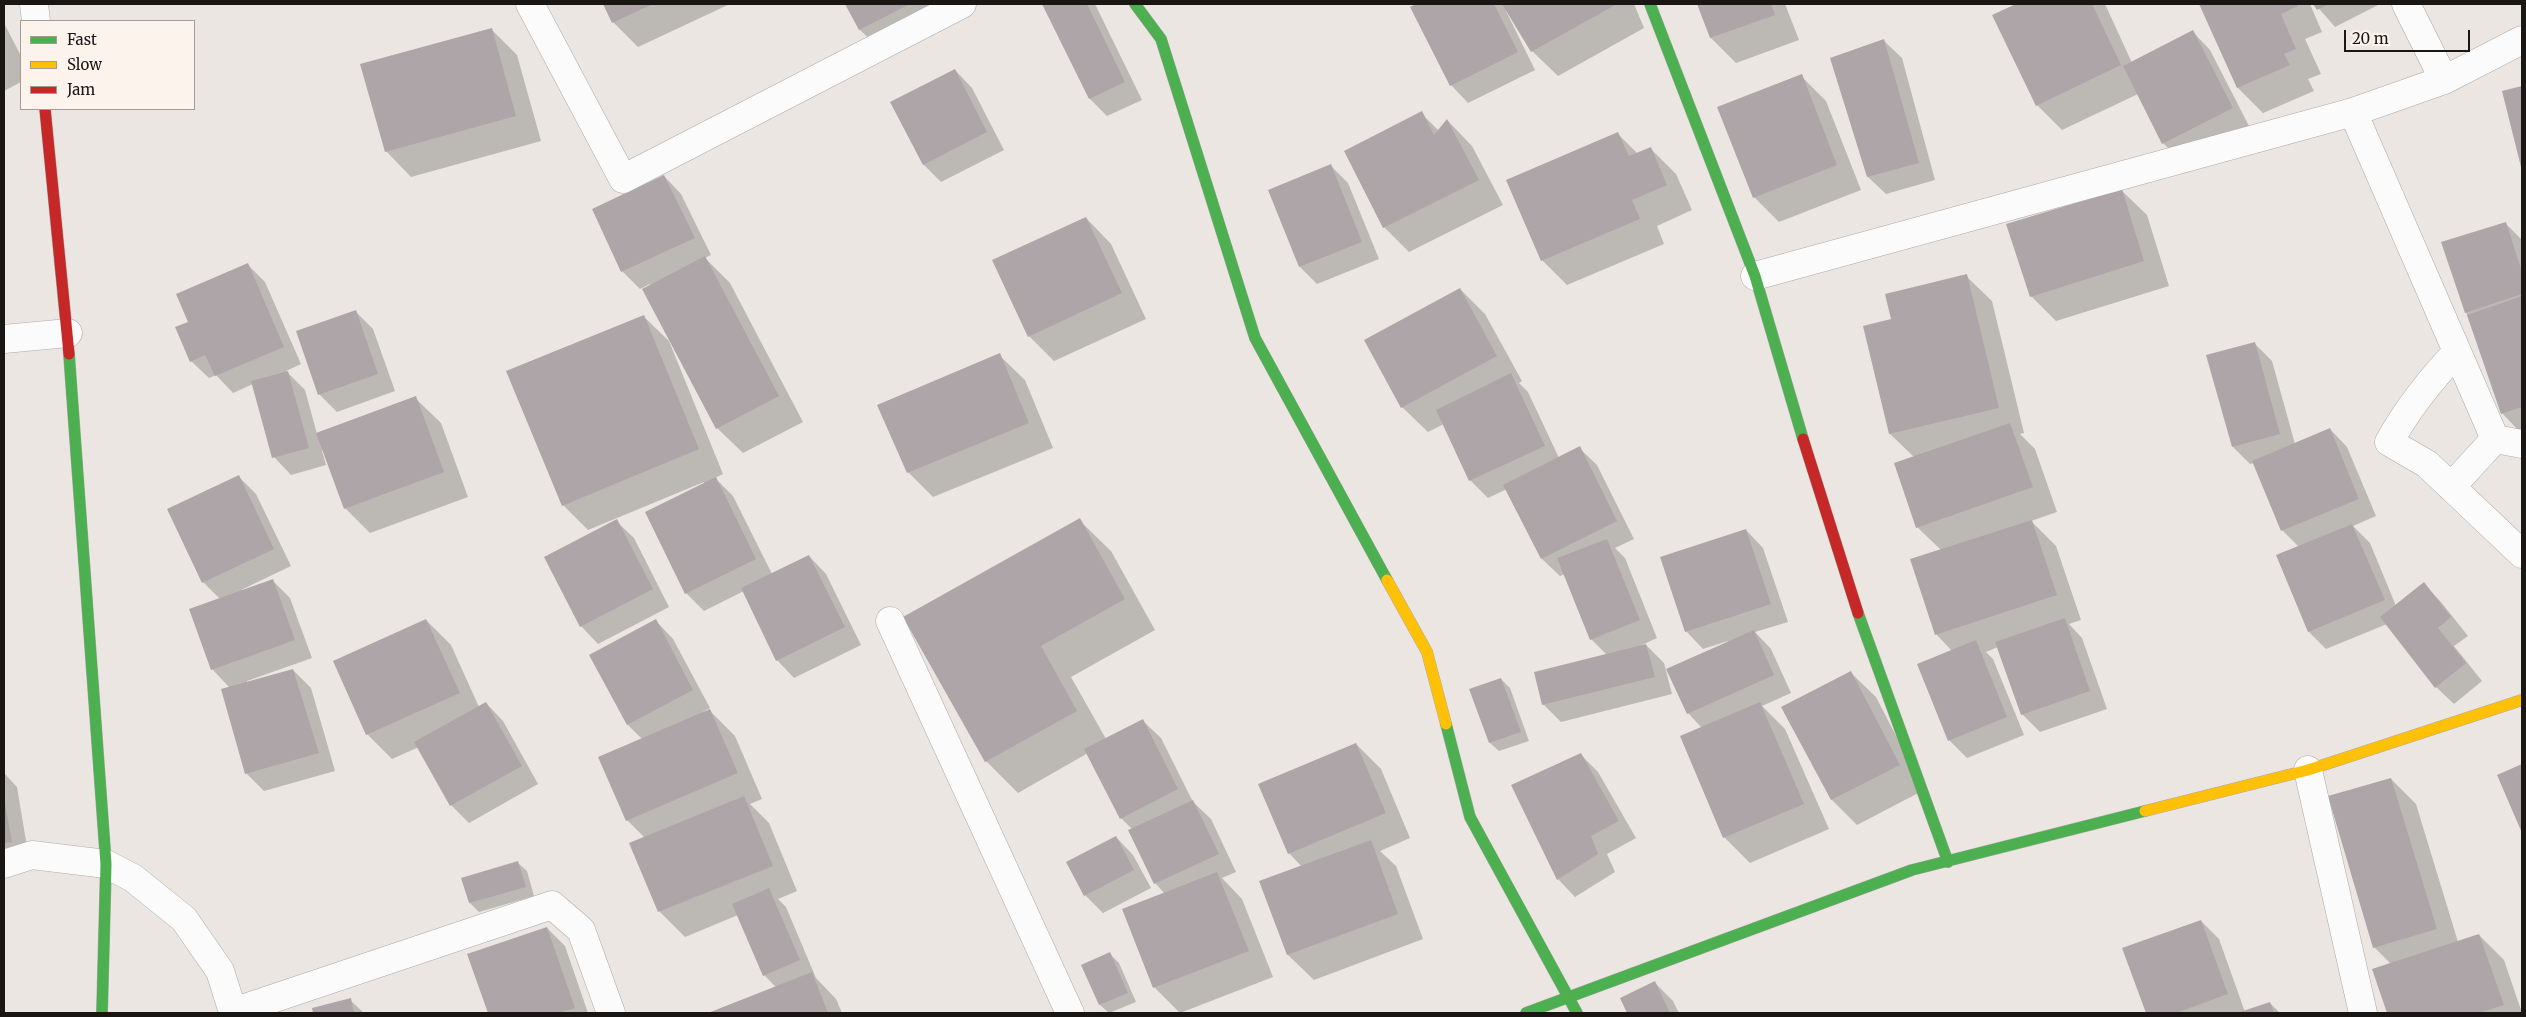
<!DOCTYPE html>
<style>
body{margin:0}
#map{position:relative;width:2526px;height:1017px;overflow:hidden;background:#ece6e2;font-family:Merriweather,serif}
canvas{display:block}
.frame{position:absolute;inset:0;border:5px solid #1a1614;pointer-events:none}
.legend{position:absolute;left:20px;top:20px;width:175px;height:90px;box-sizing:border-box;background:#fdf3ed;border:1px solid #a29b96;margin:0;padding:6px 9px;list-style:none;font-size:15px;color:#1a1614}
.legend li{display:flex;align-items:center;gap:10px;height:25px}
.legend b{width:25px;border:1px solid #a29b96}
.scale{position:absolute;left:2344px;top:30px;width:126px;height:22px;box-sizing:border-box;border:2px solid #1a1614;border-top:0;padding-left:6px;font-size:15px;line-height:18px;white-space:nowrap;color:#1a1614;-webkit-text-stroke:4px #fdf3ed;paint-order:stroke}
</style>
<div id="map">
<canvas width="2526" height="1017"></canvas>
<div class="frame"></div>
<ul class="legend">
<li><b style="height:6px;background:#4caf50"></b>Fast</li>
<li><b style="height:6px;background:#ffc107"></b>Slow</li>
<li><b style="height:6px;background:#c62828"></b>Jam</li>
</ul>
<div class="scale">20 m</div>
</div>
<script>
const g = document.querySelector('canvas').getContext('2d');
g.lineJoin = 'round';
function fillPath(path, color) { g.fillStyle = color; g.fill(path, 'evenodd'); }
function trace(path, color, width, dash) { g.strokeStyle = color; g.lineWidth = width; g.lineCap = dash ? 'butt' : 'round'; g.setLineDash(dash || []); g.stroke(path); }
fillPath(new Path2D(`
 M 604,4 L 730,4 L 638,47 L 613,22 Z
 M 846,4 L 947,4 L 878,47 L 860,30 Z
 M 1044,4 L 1095,4 L 1142,100 L 1107,116 L 1090,99 Z
 M 1418,4 L 1634,4 L 1644,28 L 1558,76 L 1532,51 L 1508,10 L 1506,11 L 1535,70 L 1468,103 L 1451,85 L 1412,7 Z
 M 1698,4 L 1785,4 L 1799,40 L 1736,63 L 1711,38 Z
 M 2019,4 L 2105,4 L 2132,63 L 2193,32 L 2210,50 L 2249,126 L 2181,161 L 2163,143 L 2138,94 L 2062,130 L 2037,105 L 1994,16 Z
 M 2201,4 L 2310,4 L 2322,32 L 2305,39 L 2321,74 L 2308,79 L 2314,91 L 2263,113 L 2238,88 Z
 M 2315,4 L 2380,4 L 2335,27 Z
 M 4,23 L 21,56 L 21,82 L 4,91 Z
 M 492,30 L 517,55 L 541,141 L 411,177 L 386,151 Z
 M 1884,41 L 1902,58 L 1935,180 L 1886,194 L 1868,177 L 1831,59 Z
 M 955,70 L 972,88 L 1004,150 L 941,182 L 924,165 L 892,103 Z
 M 1801,76 L 1826,101 L 1861,190 L 1779,222 L 1754,197 Z
 M 2522,87 L 2522,169 L 2503,91 Z
 M 1421,113 L 1439,131 L 1448,121 L 1472,146 L 1503,205 L 1409,252 L 1384,227 Z
 M 1618,134 L 1638,154 L 1650,148 L 1676,174 L 1692,210 L 1657,226 L 1664,244 L 1567,285 L 1542,260 Z
 M 1331,166 L 1348,183 L 1379,259 L 1317,284 L 1300,267 Z
 M 664,176 L 681,194 L 711,255 L 705,258 L 730,283 L 803,422 L 743,453 L 717,428 L 644,290 L 651,286 L 650,284 L 640,289 L 622,271 Z
 M 2121,190 L 2147,215 L 2169,286 L 2056,321 L 2031,296 Z
 M 1086,218 L 1111,244 L 1146,319 L 1054,361 L 1029,336 Z
 M 2505,223 L 2522,240 L 2522,430 L 2519,431 L 2502,413 L 2466,312 Z
 M 248,265 L 265,282 L 301,364 L 286,371 L 305,390 L 317,434 L 415,398 L 441,423 L 468,497 L 370,533 L 345,508 L 324,450 L 322,451 L 326,465 L 291,475 L 274,457 L 253,384 L 233,393 L 216,375 L 209,378 L 191,361 L 190,322 Z
 M 1966,276 L 1992,301 L 2024,433 L 2020,434 L 2035,449 L 2057,512 L 2031,521 L 2056,546 L 2081,620 L 2069,624 L 2082,638 L 2107,709 L 2040,732 L 2022,714 L 1998,647 L 1986,652 L 1993,659 L 2024,735 L 1967,758 L 1949,740 L 1952,651 L 1936,634 L 1941,550 L 1917,527 L 1914,457 L 1890,434 L 1893,320 Z
 M 1460,289 L 1485,314 L 1522,381 L 1519,383 L 1528,392 L 1559,458 L 1579,448 L 1597,465 L 1634,539 L 1615,548 L 1625,558 L 1657,638 L 1633,649 L 1646,645 L 1664,663 L 1672,694 L 1561,722 L 1543,704 L 1607,655 L 1591,639 L 1565,574 L 1560,576 L 1542,559 L 1507,489 L 1488,498 L 1470,480 L 1444,424 L 1428,432 L 1402,407 Z
 M 355,311 L 373,329 L 395,391 L 337,412 L 319,394 Z
 M 643,316 L 669,341 L 723,474 L 715,478 L 733,496 L 772,574 L 809,556 L 826,574 L 861,645 L 794,678 L 777,660 L 744,591 L 704,611 L 686,593 L 704,482 L 588,530 L 563,505 Z
 M 2254,343 L 2272,361 L 2295,444 L 2330,429 L 2347,447 L 2376,516 L 2353,526 L 2370,543 L 2396,606 L 2424,584 L 2441,602 L 2468,636 L 2454,646 L 2482,681 L 2454,704 L 2436,687 L 2387,624 L 2326,649 L 2309,632 L 2277,556 L 2299,547 L 2282,530 L 2254,463 L 2250,464 L 2233,447 Z
 M 999,355 L 1025,380 L 1053,448 L 933,497 L 908,472 Z
 M 239,477 L 256,494 L 291,566 L 241,590 L 242,592 L 273,581 L 290,598 L 312,658 L 247,681 L 247,683 L 293,670 L 311,688 L 335,771 L 264,791 L 246,773 L 230,688 L 212,669 L 220,599 L 203,582 Z
 M 1079,520 L 1111,551 L 1155,630 L 1071,677 L 1106,739 L 1143,721 L 1161,738 L 1193,802 L 1211,819 L 1236,872 L 1222,878 L 1242,899 L 1273,977 L 1180,1013 L 1155,988 L 1123,910 L 1165,894 L 1155,883 L 1132,829 L 1121,818 L 1088,753 L 1018,793 L 986,761 L 905,618 Z
 M 616,521 L 634,538 L 669,607 L 598,644 L 581,626 Z
 M 1746,530 L 1763,548 L 1788,622 L 1755,632 L 1771,649 L 1791,693 L 1762,706 L 1785,729 L 1829,829 L 1750,863 L 1724,837 L 1682,737 L 1702,728 L 1688,713 L 1729,642 L 1728,641 L 1703,649 L 1686,631 Z
 M 426,620 L 451,645 L 479,707 L 486,703 L 503,721 L 538,784 L 469,823 L 451,805 L 419,747 L 392,759 L 367,734 Z
 M 656,621 L 673,639 L 710,708 L 701,713 L 702,715 L 710,711 L 735,736 L 762,799 L 750,804 L 769,823 L 797,891 L 778,899 L 786,907 L 816,978 L 836,999 L 842,1013 L 711,1013 L 776,987 L 764,975 L 738,915 L 685,937 L 660,912 L 631,844 L 645,838 L 627,820 L 643,740 L 628,725 Z
 M 1850,672 L 1876,697 L 1924,790 L 1857,825 L 1832,800 Z
 M 1501,679 L 1510,688 L 1529,741 L 1499,751 L 1490,743 Z
 M 1356,744 L 1381,769 L 1410,838 L 1380,851 L 1396,866 L 1423,939 L 1314,980 L 1288,955 L 1261,882 L 1302,867 L 1289,853 Z
 M 1580,754 L 1598,772 L 1636,838 L 1607,854 L 1615,872 L 1575,897 L 1558,879 Z
 M 2522,766 L 2522,830 L 2498,776 Z
 M 4,773 L 17,787 L 29,859 L 4,863 Z
 M 2391,779 L 2416,804 L 2458,942 L 2479,935 L 2504,960 L 2522,1013 L 2388,1013 L 2374,970 L 2391,964 L 2374,947 Z
 M 1116,837 L 1133,855 L 1151,888 L 1103,913 L 1085,895 Z
 M 518,863 L 527,871 L 534,896 L 479,912 L 470,903 L 463,878 Z
 M 2201,921 L 2219,939 L 2245,1012 L 2270,1003 L 2280,1013 L 2147,1013 L 2123,949 Z
 M 547,928 L 565,946 L 588,1013 L 489,1013 L 469,955 Z
 M 1110,954 L 1119,963 L 1136,1002 L 1109,1013 L 1100,1005 L 1083,966 Z
 M 1655,983 L 1673,1001 L 1679,1013 L 1629,1013 L 1622,998 Z
 M 350,1000 L 364,1013 L 314,1013 L 313,1009 Z`), '#0003');
fillPath(new Path2D(`
 M 603,4 L 653,4 L 612,23 Z
 M 845,4 L 910,4 L 859,30 Z
 M 1042,4 L 1087,4 L 1125,82 L 1089,99 Z
 M 1416,4 L 1494,4 L 1518,52 L 1450,86 L 1410,7 Z
 M 1502,4 L 1617,4 L 1531,52 Z
 M 1697,4 L 1771,4 L 1775,15 L 1710,38 Z
 M 2016,4 L 2092,4 L 2121,65 L 2036,106 L 1992,15 Z
 M 2199,4 L 2296,4 L 2298,6 L 2281,14 L 2296,49 L 2284,54 L 2290,65 L 2237,88 Z
 M 2313,4 L 2329,4 L 2317,10 Z
 M 492,28 L 516,116 L 385,152 L 360,64 Z
 M 2193,30 L 2233,108 L 2162,144 L 2123,66 Z
 M 1884,39 L 1919,163 L 1867,177 L 1830,58 Z
 M 955,69 L 987,132 L 923,165 L 890,102 Z
 M 1802,74 L 1837,165 L 1753,198 L 1717,107 Z
 M 2522,86 L 2522,171 L 2502,91 Z
 M 1422,111 L 1434,135 L 1447,119 L 1479,180 L 1383,228 L 1344,151 Z
 M 1618,132 L 1629,156 L 1651,147 L 1667,185 L 1632,200 L 1640,219 L 1541,261 L 1506,180 Z
 M 1331,164 L 1362,242 L 1299,267 L 1268,190 Z
 M 664,175 L 695,238 L 621,272 L 592,209 Z
 M 2122,189 L 2144,261 L 2030,297 L 2006,224 Z
 M 1086,217 L 1122,293 L 1028,337 L 992,260 Z
 M 2506,222 L 2522,272 L 2522,294 L 2465,313 L 2441,242 Z
 M 705,256 L 779,396 L 716,429 L 642,289 Z
 M 248,263 L 284,347 L 215,376 L 205,355 L 190,362 L 175,327 L 188,322 L 176,294 Z
 M 1967,274 L 1999,408 L 1889,434 L 1863,326 L 1891,319 L 1885,294 Z
 M 1460,288 L 1497,356 L 1401,408 L 1364,340 Z
 M 2522,296 L 2522,407 L 2501,414 L 2467,315 Z
 M 356,310 L 378,374 L 318,395 L 296,331 Z
 M 644,315 L 699,449 L 562,506 L 506,371 Z
 M 2255,342 L 2280,434 L 2232,447 L 2206,355 Z
 M 1000,353 L 1029,423 L 907,473 L 877,405 Z
 M 288,371 L 309,448 L 272,458 L 251,381 Z
 M 1511,373 L 1545,446 L 1469,481 L 1436,410 Z
 M 416,396 L 444,472 L 344,509 L 316,433 Z
 M 2010,423 L 2033,487 L 1916,528 L 1894,463 Z
 M 2330,428 L 2359,499 L 2281,531 L 2252,461 Z
 M 1580,446 L 1617,521 L 1541,559 L 1503,485 Z
 M 239,475 L 274,549 L 202,583 L 167,509 Z
 M 716,477 L 756,559 L 685,594 L 645,512 Z
 M 1080,518 L 1125,599 L 1041,646 L 1077,711 L 985,762 L 903,617 Z
 M 617,519 L 653,589 L 580,627 L 544,557 Z
 M 2032,520 L 2057,595 L 1935,635 L 1910,559 Z
 M 2352,524 L 2385,600 L 2308,632 L 2276,555 Z
 M 1746,529 L 1771,604 L 1685,632 L 1660,557 Z
 M 1607,539 L 1640,620 L 1590,640 L 1557,558 Z
 M 809,555 L 845,627 L 776,661 L 741,588 Z
 M 273,579 L 295,640 L 211,670 L 189,609 Z
 M 2424,582 L 2451,617 L 2438,628 L 2466,663 L 2435,688 L 2380,617 Z
 M 2065,618 L 2090,691 L 2021,715 L 1995,642 Z
 M 426,619 L 460,693 L 366,735 L 333,661 Z
 M 656,619 L 693,690 L 627,725 L 589,655 Z
 M 1754,630 L 1774,675 L 1687,714 L 1666,669 Z
 M 1976,640 L 2007,717 L 1948,741 L 1917,664 Z
 M 1646,644 L 1655,677 L 1542,705 L 1534,672 Z
 M 293,669 L 319,753 L 245,774 L 221,689 Z
 M 1851,671 L 1900,765 L 1831,800 L 1781,707 Z
 M 1501,678 L 1521,732 L 1489,743 L 1469,689 Z
 M 486,702 L 522,766 L 450,806 L 414,742 Z
 M 1760,702 L 1804,804 L 1723,838 L 1680,736 Z
 M 710,709 L 738,773 L 626,821 L 598,757 Z
 M 1143,719 L 1178,789 L 1120,819 L 1084,749 Z
 M 1356,743 L 1386,813 L 1288,854 L 1258,784 Z
 M 1581,753 L 1619,821 L 1591,836 L 1598,854 L 1557,880 L 1511,785 Z
 M 2522,764 L 2522,833 L 2497,775 Z
 M 2391,778 L 2437,929 L 2373,948 L 2328,796 Z
 M 744,796 L 773,866 L 658,912 L 629,843 Z
 M 4,798 L 12,842 L 4,843 Z
 M 1193,800 L 1219,854 L 1154,884 L 1128,830 Z
 M 1116,836 L 1134,870 L 1084,896 L 1066,862 Z
 M 1371,840 L 1398,914 L 1287,955 L 1259,881 Z
 M 518,861 L 526,887 L 469,903 L 461,878 Z
 M 1217,872 L 1249,951 L 1153,988 L 1122,909 Z
 M 769,888 L 800,960 L 763,976 L 732,904 Z
 M 2201,920 L 2228,994 L 2176,1013 L 2146,1013 L 2122,948 Z
 M 547,927 L 575,1008 L 559,1013 L 488,1013 L 467,954 Z
 M 2479,934 L 2504,1005 L 2478,1013 L 2387,1013 L 2372,969 Z
 M 1110,952 L 1128,993 L 1099,1005 L 1081,965 Z
 M 812,972 L 828,1013 L 708,1013 Z
 M 1655,981 L 1670,1013 L 1627,1013 L 1620,998 Z
 M 351,998 L 354,1013 L 313,1013 L 312,1008 Z
 M 2270,1002 L 2274,1013 L 2237,1013 Z`), '#ada5a8');
const street = new Path2D(`
 M 34,4 L 36,21
 M 530,4 L 623,179 L 962,4
 M 2406,4 L 2444,80
 M 1755,276 L 2353,112
 M 4,339 L 68,333
 M 2457,352 C 2430,380 2408,408 2389,442 L 2427,464 L 2522,554
 M 2495,439 L 2353,112 L 2444,80 L 2522,40
 M 2451,487 L 2495,439 L 2522,444
 M 890,621 L 1070,1013
 M 2308,770 L 2363,1013
 M 4,864 L 32,855 L 106,864 L 133,878 L 184,919 L 220,971 L 233,1012 L 552,905 L 581,930 L 611,1013`);
const fast = new Path2D(`
 M 1135,4 L 1161,39 L 1255,338 L 1387,580
 M 1650,4 L 1755,276 L 1803,439
 M 69,354 L 106,864 L 102,1013
 M 1858,613 L 1948,862
 M 1446,724 L 1470,817 L 1577,1013
 M 1526,1013 L 1912,870 L 2145,811`);
const slow = new Path2D(`
 M 1387,580 L 1427,652 L 1446,724
 M 2145,811 L 2308,770 L 2522,700`);
const jam = new Path2D(`
 M 45,109 L 69,354
 M 1803,439 L 1858,613`);
trace(street, '#ada9a7', 29);
trace(fast, '#ada9a7', 12);
trace(slow, '#ada9a7', 12);
trace(jam, '#ada9a7', 12);
trace(street, '#fcfbfb', 28);
trace(fast, '#4caf50', 11);
trace(slow, '#ffc107', 11);
trace(jam, '#c62828', 11);
</script>
